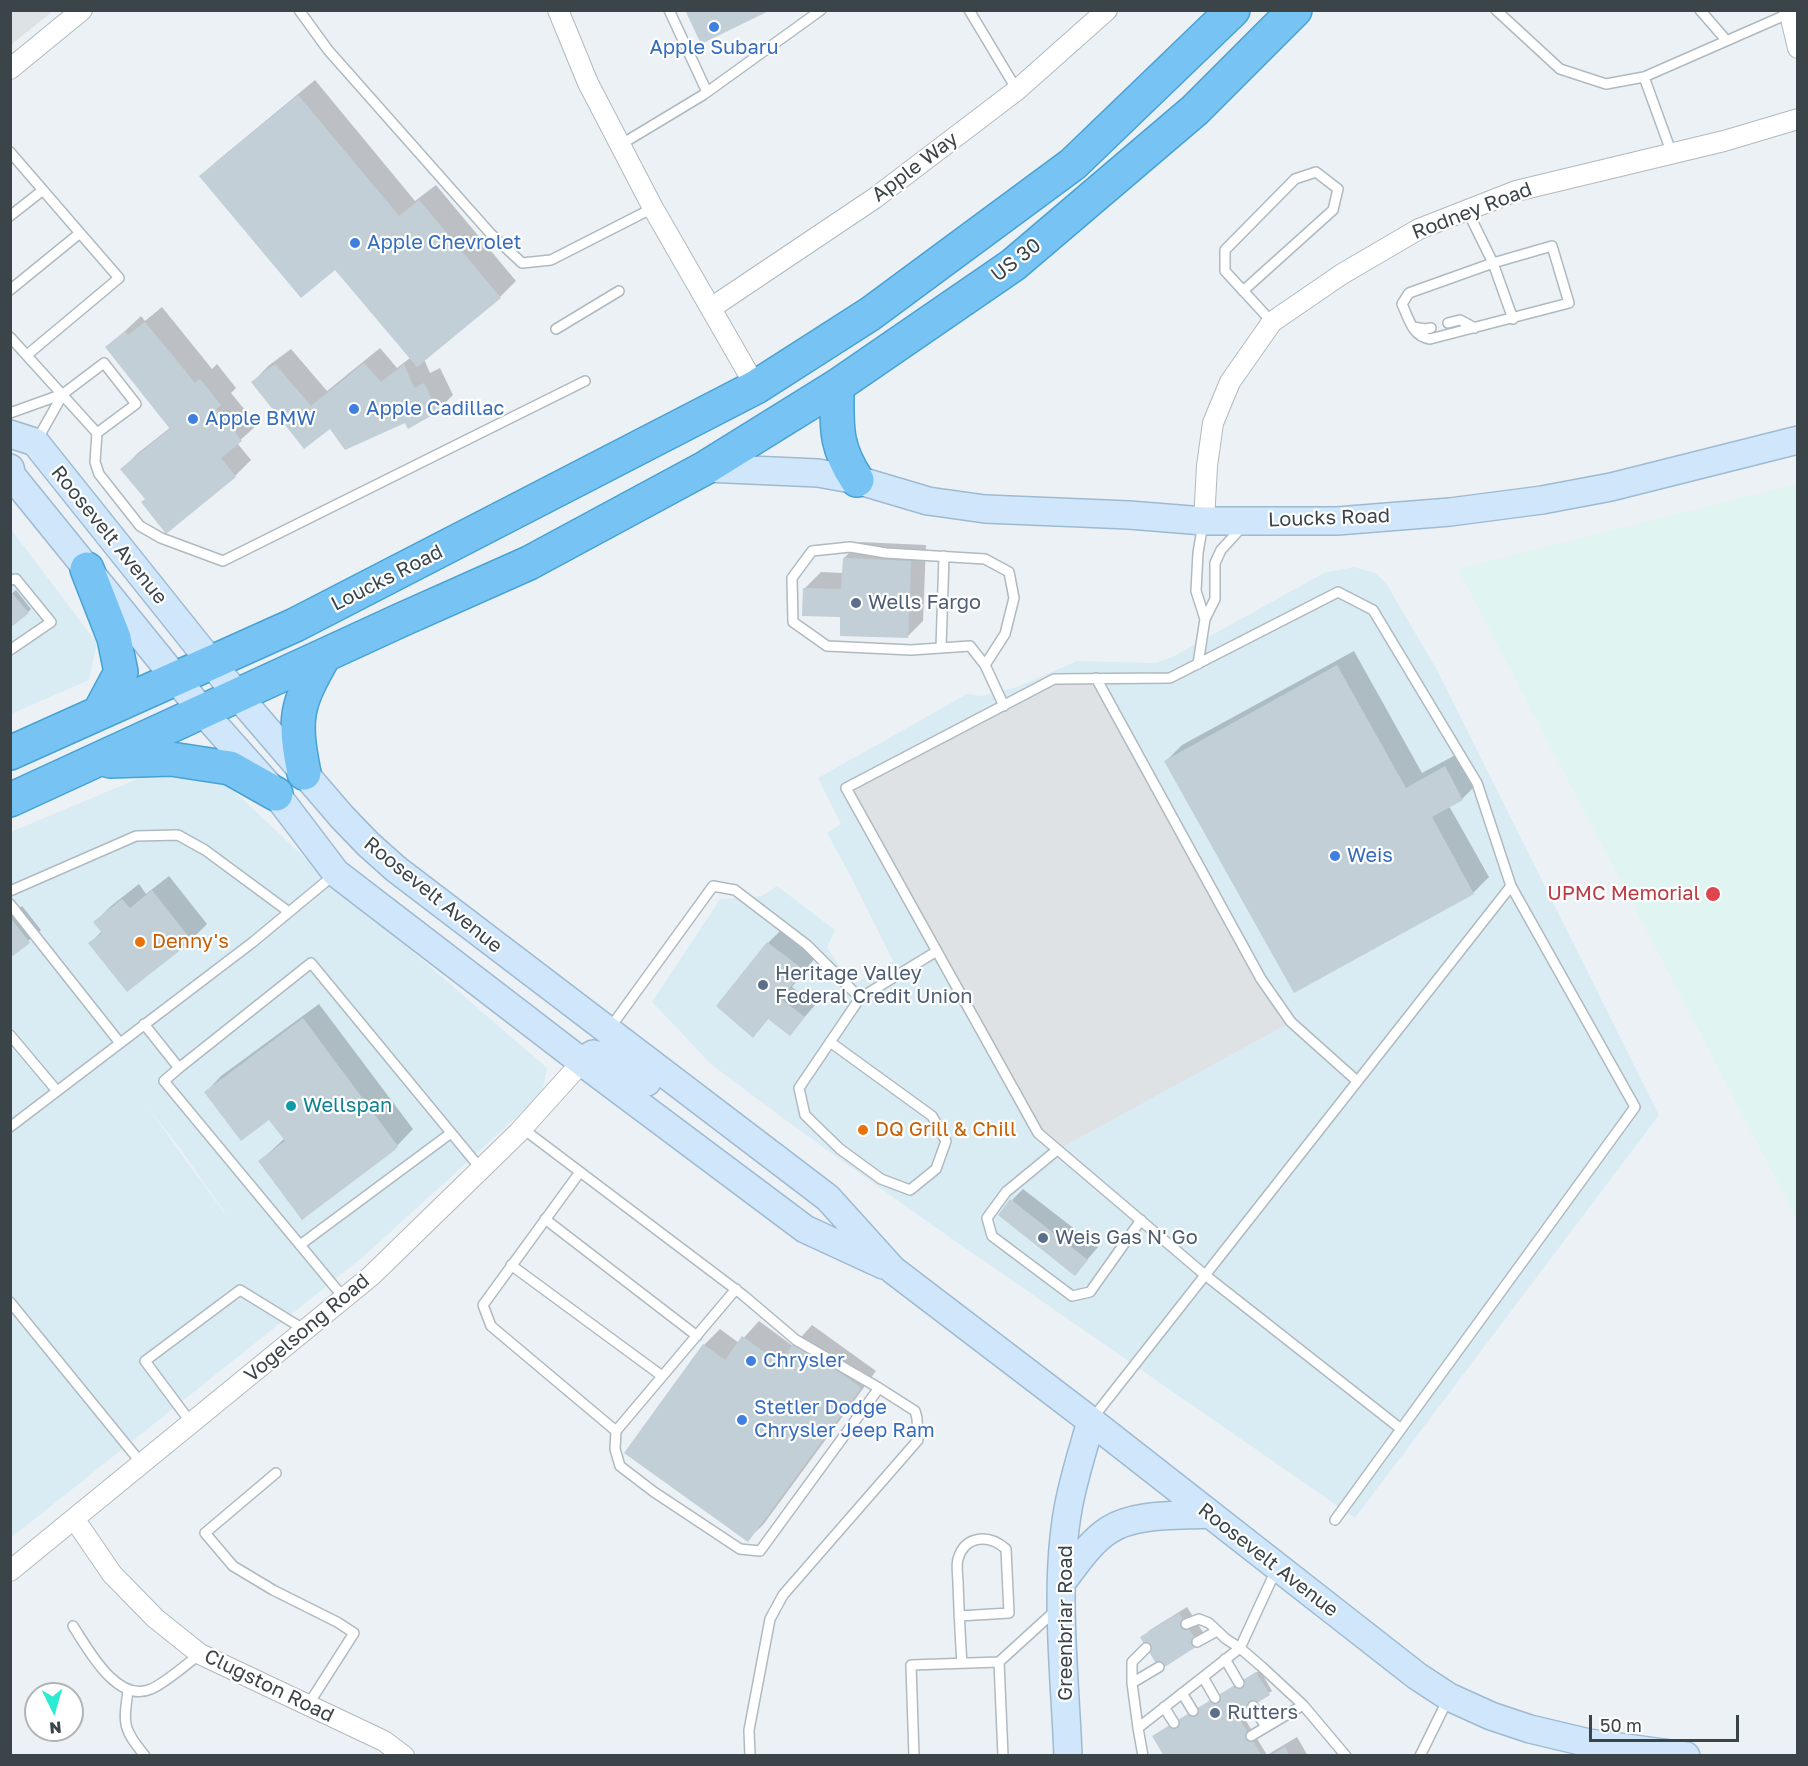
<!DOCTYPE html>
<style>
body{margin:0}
#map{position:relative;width:1808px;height:1766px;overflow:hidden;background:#ecf1f5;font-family:"Golos Text",sans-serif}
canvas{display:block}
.frame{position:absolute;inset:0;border:12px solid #3a4449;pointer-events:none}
.north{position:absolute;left:24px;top:1682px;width:60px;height:60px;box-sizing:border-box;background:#fff;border:2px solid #b0b4b6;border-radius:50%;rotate:175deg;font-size:16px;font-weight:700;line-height:24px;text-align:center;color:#3a4449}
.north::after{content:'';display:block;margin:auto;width:21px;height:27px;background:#2cebd3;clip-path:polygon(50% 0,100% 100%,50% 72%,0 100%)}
.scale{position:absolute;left:1589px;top:1715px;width:150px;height:27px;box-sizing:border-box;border:3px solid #3a4449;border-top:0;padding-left:8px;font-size:18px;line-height:21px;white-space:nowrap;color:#3a4449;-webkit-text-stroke:4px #fff;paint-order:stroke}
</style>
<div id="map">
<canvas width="1808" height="1766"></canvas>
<div class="frame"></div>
<div class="north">N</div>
<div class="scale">50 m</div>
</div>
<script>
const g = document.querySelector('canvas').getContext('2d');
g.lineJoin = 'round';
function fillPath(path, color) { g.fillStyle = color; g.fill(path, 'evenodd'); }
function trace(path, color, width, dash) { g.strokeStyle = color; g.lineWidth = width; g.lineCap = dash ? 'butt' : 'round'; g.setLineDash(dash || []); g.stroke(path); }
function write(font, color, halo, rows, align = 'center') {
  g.font = font + ' "Golos Text",sans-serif'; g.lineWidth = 4.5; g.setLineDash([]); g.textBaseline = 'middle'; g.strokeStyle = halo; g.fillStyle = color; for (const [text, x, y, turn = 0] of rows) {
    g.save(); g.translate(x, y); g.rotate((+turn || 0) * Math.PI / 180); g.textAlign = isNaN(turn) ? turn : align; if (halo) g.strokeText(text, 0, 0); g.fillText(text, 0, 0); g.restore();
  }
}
fillPath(new Path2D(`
 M 10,528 L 97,643 L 89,680 L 11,714 Z
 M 1354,567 L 1375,573 L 1386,583 L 1437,670 L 1659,1115 L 1355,1518 L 922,1218 L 784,1119 L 712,1065 L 652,1002 L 720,899 L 762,896 L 777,886 L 835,930 L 827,947 L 838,964 L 856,983 L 893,961 L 851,877 L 827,833 L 841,824 L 818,778 L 967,694 L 981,696 L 1017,687 L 1077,661 L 1156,663 L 1174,656 L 1324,573 Z
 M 149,774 L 228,785 L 306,859 L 547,1068 L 542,1094 L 363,1257 L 11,1538 L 11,832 ZM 146,1105 L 181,1150 L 225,1213 L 224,1213 Z`), '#d9ecf4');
fillPath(new Path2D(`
 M 11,10 L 53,10 L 53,11 L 11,45 Z`), '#dde2e5');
fillPath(new Path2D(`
 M 1797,484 L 1798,484 L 1797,1219 L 1458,569 Z`), '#e0f4f1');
fillPath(new Path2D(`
 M 1096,678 L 1291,1022 L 1057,1150 L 1038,1133 L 846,788 L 1054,679 Z`), '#dfe2e4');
fillPath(new Path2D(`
 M 315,80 L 415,201 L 436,185 L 516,281 L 500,297 L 424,359 L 430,373 L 440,368 L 453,395 L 437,411 L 405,421 L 330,427 L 253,382 L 268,366 L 291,349 L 327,391 L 380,348 L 397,368 L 410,358 L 335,267 L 201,177 L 217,161 Z
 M 162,307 L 212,369 L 217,364 L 236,388 L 231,393 L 257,425 L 237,443 L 251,460 L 235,476 L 122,469 L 138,453 L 171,427 L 107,348 L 141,316 L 145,321 Z
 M 860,542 L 926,545 L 923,621 L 907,637 L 842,616 L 805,588 L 821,572 L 844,573 L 844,558 Z
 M 16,590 L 31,609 L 28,612 L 10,595 Z
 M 1354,651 L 1422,773 L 1461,752 L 1478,783 L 1462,799 L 1449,806 L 1489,877 L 1473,893 L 1166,761 L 1182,745 Z
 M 169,876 L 207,924 L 191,940 L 127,990 L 90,943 L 102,931 L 95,922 L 111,906 L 139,884 L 146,894 Z
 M 22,906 L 41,930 L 10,956 L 10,915 Z
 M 780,931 L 815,958 L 792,987 L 815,1005 L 790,1034 L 769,1018 L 753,1036 L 718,1006 L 768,943 Z
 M 319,1004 L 413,1129 L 394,1149 L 260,1161 L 285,1138 L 269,1118 L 206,1092 L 221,1076 Z
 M 1023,1189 L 1098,1247 L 1075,1274 L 1012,1200 Z
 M 759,1321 L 793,1346 L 812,1325 L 876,1371 L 763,1525 L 747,1540 L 626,1452 L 704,1345 L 720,1329 L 739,1343 Z
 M 1187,1607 L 1206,1637 L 1198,1644 L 1142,1638 L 1150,1630 Z
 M 1260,1670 L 1272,1691 L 1240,1711 L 1267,1755 L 1297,1737 L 1308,1756 L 1181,1756 L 1154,1736 Z`), '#0003');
fillPath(new Path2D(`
 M 685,10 L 771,10 L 701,44 Z
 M 298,95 L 399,216 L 419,200 L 501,298 L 417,367 L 335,270 L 301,298 L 199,176 Z
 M 145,322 L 195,383 L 200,379 L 221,405 L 216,409 L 242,441 L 221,458 L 236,477 L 166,534 L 141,502 L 145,499 L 120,469 L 170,429 L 105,347 L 125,331 L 128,335 Z
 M 364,363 L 381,382 L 404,364 L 414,388 L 424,383 L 438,412 L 408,429 L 405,423 L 345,450 L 330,429 L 304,449 L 251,382 L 275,364 L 311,406 Z
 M 843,558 L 911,561 L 908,638 L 840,636 L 840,617 L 802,616 L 803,588 L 841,589 Z
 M 12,593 L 29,613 L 10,628 L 10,594 Z
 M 1337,665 L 1406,788 L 1445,766 L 1463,800 L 1432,817 L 1474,894 L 1294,993 L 1164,761 Z
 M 152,890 L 192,941 L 127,992 L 88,943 L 102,933 L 93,922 L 122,899 L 130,908 Z
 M 10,917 L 30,943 L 10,958 Z
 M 767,942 L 804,970 L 781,999 L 805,1017 L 790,1036 L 768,1019 L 753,1038 L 716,1006 Z
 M 303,1018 L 398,1146 L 395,1150 L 302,1220 L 258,1161 L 285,1141 L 269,1120 L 241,1141 L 204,1092 Z
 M 1010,1199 L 1088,1260 L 1075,1276 L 998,1215 Z
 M 742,1336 L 779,1363 L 796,1340 L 861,1388 L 748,1542 L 624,1453 L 703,1344 L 725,1360 Z
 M 1179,1613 L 1199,1645 L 1160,1670 L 1140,1637 Z
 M 1256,1672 L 1270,1695 L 1237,1715 L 1262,1756 L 1164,1756 L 1152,1736 Z
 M 1285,1747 L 1290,1756 L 1270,1756 Z`), '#c2cfd6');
const lane = new Path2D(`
 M 299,10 L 328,50 L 490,233 L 522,263 L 551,260 L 653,208
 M 669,10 L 707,92
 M 969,10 L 1017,90
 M 1496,10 L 1560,69 L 1606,84 L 1644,77
 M 1700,10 L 1726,40
 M 620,145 L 703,95 L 821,10
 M 10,152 L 80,233
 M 1672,154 L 1644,77 L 1790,13
 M 1467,210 L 1493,263 L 1513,319
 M 10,216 L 43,190
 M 1552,246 L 1569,303 L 1430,339 C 1412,336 1409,319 1402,304 L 1409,293 L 1493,263 Z
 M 10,290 L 80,233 L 119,278 L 27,355
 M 1243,291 L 1333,210 L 1338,189 L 1316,172 L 1295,179 L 1225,250 L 1225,271 L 1272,322
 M 1448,323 L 1460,320 L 1475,328
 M 1413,327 L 1425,329 L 1431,328
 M 556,329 L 619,291
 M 10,337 L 97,433 L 95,462 L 99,474 L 140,526 L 161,538 L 223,561 L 585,381
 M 10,413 L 63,394 L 104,363 L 136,404 L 97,433
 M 37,440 L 63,394
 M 1203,523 L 1198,553 L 1196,591 L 1205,619
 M 10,580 L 16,579 L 51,622 L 10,650
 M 941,648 L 944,556
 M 1198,664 L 1205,619 L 1215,599 L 1215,563 L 1221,550 L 1243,526
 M 985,665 L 1005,634 L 1014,598 L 1009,572 L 985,559 L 886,553 L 850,547 L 812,551 L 792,578 L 793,622 L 827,646 L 911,650 L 970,646 L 985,665 L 1004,706
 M 1096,678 L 1261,979 L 1291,1022 L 1357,1081
 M 10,891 L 136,836 L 178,835 L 205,850 L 289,912
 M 10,904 L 120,1043
 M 144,1024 L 179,1068 L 311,963 L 481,1169
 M 610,1028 L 713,886 L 735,890 L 807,945 L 860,998 L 937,951
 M 10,1035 L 57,1091
 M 830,1042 L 932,1116 L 946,1141 L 936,1169 L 910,1190 L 881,1179 L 840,1149 L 805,1115 L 799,1088 L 860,998
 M 179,1068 L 164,1081 L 344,1298
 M 10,1127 L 253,942 L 335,874
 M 522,1128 L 743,1295 L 796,1340 L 879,1388 L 915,1411 L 917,1418 L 918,1440 L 783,1595 L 770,1619 L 749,1730 L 750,1756
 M 1057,1150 L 1006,1192 L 987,1218 L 992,1236 L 1072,1296 L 1090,1292 L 1141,1220
 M 580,1172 L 483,1305 L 491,1326 L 616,1431 L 615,1449 L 620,1466 L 654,1492 L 740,1549 L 760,1551 L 879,1388
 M 545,1219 L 697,1336
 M 300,1245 L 451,1133
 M 511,1265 L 662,1376
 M 10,1302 L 142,1464
 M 1092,1419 L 1511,886
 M 192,1424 L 145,1361 L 240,1290 L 305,1330
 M 616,1431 L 736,1289
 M 276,1473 L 205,1533 L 233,1566 L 273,1590 L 337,1622 L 354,1633 L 308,1705
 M 1335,1520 L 1635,1107 L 1511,886 L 1477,783 L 1373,610 L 1338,592 L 1170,678 L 1054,679 L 846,788 L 1038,1133 L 1205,1275 L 1401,1429
 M 959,1616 L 1009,1613 L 1006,1549 C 989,1534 965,1535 958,1559 C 956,1565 958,1576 958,1583 C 959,1609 960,1636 962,1663
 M 1186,1624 L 1199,1619 L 1209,1623 L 1226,1639 L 1240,1648 L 1262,1667 L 1303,1705 L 1346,1756
 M 73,1626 C 88,1649 117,1704 151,1689 C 164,1684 188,1663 200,1654
 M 1197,1642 L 1217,1631
 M 1225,1659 L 1239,1683
 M 999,1662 L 1003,1756
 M 1203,1677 L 1215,1698
 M 1132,1683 L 1159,1667
 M 128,1691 C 123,1726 123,1728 145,1756
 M 1182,1693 L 1193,1711
 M 1253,1706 L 1266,1727
 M 1164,1707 L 1174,1723
 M 1138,1728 L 1132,1683 L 1132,1662 L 1146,1648
 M 1251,1736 L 1303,1705
 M 914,1756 L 911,1665 L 999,1662 L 1056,1610
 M 1143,1756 L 1138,1728 L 1240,1648 L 1276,1570
 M 1420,1756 L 1448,1699`);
const street = new Path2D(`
 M 558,10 L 588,83 L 653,208 L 756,387
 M 1789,10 L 1798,48
 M 10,69 L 82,10
 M 711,308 L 875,198 L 1017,90 L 1107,10
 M 1204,521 L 1207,466 L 1213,423 L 1230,382 L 1272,322 L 1342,274 L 1419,229 L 1516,191 L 1724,141 L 1798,119
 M 75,1520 L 112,1574 L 155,1618 L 200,1654 L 384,1741 L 404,1756
 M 10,1571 L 371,1276 L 518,1133 L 582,1062`);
const secondary = new Path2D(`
 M 10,434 L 35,442 L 238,696 L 342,817 L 368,844 L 396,869 L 828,1198 L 893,1270 L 1091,1421 L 1417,1676 L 1449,1697 L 1491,1716 L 1530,1729 L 1589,1743 L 1686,1756
 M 10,468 L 12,476 L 203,712 L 276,794 L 336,873 L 582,1062 L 805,1229 L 883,1265
 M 705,468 L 818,473 L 857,480 L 928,501 L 985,509 L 1129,515 L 1204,521 L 1337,521 L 1450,512 L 1542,500 L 1611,487 L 1798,440
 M 582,1062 L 593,1054 C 615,1058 629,1069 647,1082
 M 1062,1582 C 1076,1564 1090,1542 1109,1530 C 1135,1513 1179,1516 1209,1514
 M 1068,1756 C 1065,1677 1054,1587 1068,1509 C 1073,1480 1083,1450 1091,1421`);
const highway = new Path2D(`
 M 837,386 C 837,426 834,445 857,480
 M 87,569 L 114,638 L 121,672 L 99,713
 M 10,753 L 295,625 L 756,387 L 870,314 L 1073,164 L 1233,10
 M 110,761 L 171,759 L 230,768 L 276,794
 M 304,773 C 293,718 296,705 324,656
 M 10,800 L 401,620 L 529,563 L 705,468 L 837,386 L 1013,265 L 1195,110 L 1295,10`);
trace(lane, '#afbac0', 12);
trace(street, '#afbac0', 22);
trace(secondary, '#9ebad1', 30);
trace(highway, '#47a2d4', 36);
trace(lane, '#fff', 9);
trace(street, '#fff', 20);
trace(secondary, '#cfe6fb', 27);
trace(highway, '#77c4f4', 33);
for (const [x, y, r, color] of [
 [714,27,6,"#3f7fe0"],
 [355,243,6,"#3f7fe0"],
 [354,409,6,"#3f7fe0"],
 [193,419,6,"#3f7fe0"],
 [856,603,6,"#5c6f8a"],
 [1335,856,6,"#3f7fe0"],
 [1713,894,8,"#e0444e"],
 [140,942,6,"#e8710a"],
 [763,985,6,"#5c6f8a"],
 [291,1106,6,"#0f9aa8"],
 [863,1130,6,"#e8710a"],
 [1043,1238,6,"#5c6f8a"],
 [751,1361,6,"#3f7fe0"],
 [742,1420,6,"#3f7fe0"],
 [1215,1713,6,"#5c6f8a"]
]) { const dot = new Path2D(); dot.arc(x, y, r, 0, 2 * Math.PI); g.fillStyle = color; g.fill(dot); trace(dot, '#fff', 2); }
write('20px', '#366cbe', '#fff', [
 ["Apple Subaru",714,48,"center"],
 ["Apple Chevrolet",367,243],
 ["Apple Cadillac",366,409],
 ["Apple BMW",205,419],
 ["Weis",1347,856],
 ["Chrysler",763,1361],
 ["Stetler Dodge",754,1408],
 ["Chrysler Jeep Ram",754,1431]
], 'left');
write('20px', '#3a4449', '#fff', [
 ["Apple Way",915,167,-37],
 ["Rodney Road",1472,211,-21],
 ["US 30",1016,260,-38],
 ["Loucks Road",1329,518,-2],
 ["Roosevelt Avenue",109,535,51],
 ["Loucks Road",387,578,-27],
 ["Roosevelt Avenue",433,895,39],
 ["Vogelsong Road",307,1328,-40],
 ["Roosevelt Avenue",1268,1560,38],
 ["Greenbriar Road",1066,1623,-90],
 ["Clugston Road",269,1686,26]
]);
write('20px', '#4e5e75', '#fff', [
 ["Wells Fargo",868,603],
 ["Heritage Valley",775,974],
 ["Federal Credit Union",775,997],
 ["Weis Gas N' Go",1055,1238],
 ["Rutters",1227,1713]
], 'left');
write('20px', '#be3a42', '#fff', [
 ["UPMC Memorial",1700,894]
], 'right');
write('20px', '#c56008', '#fff', [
 ["Denny's",152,942],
 ["DQ Grill & Chill",875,1130]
], 'left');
write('20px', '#0d838f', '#fff', [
 ["Wellspan",303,1106]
], 'left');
</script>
